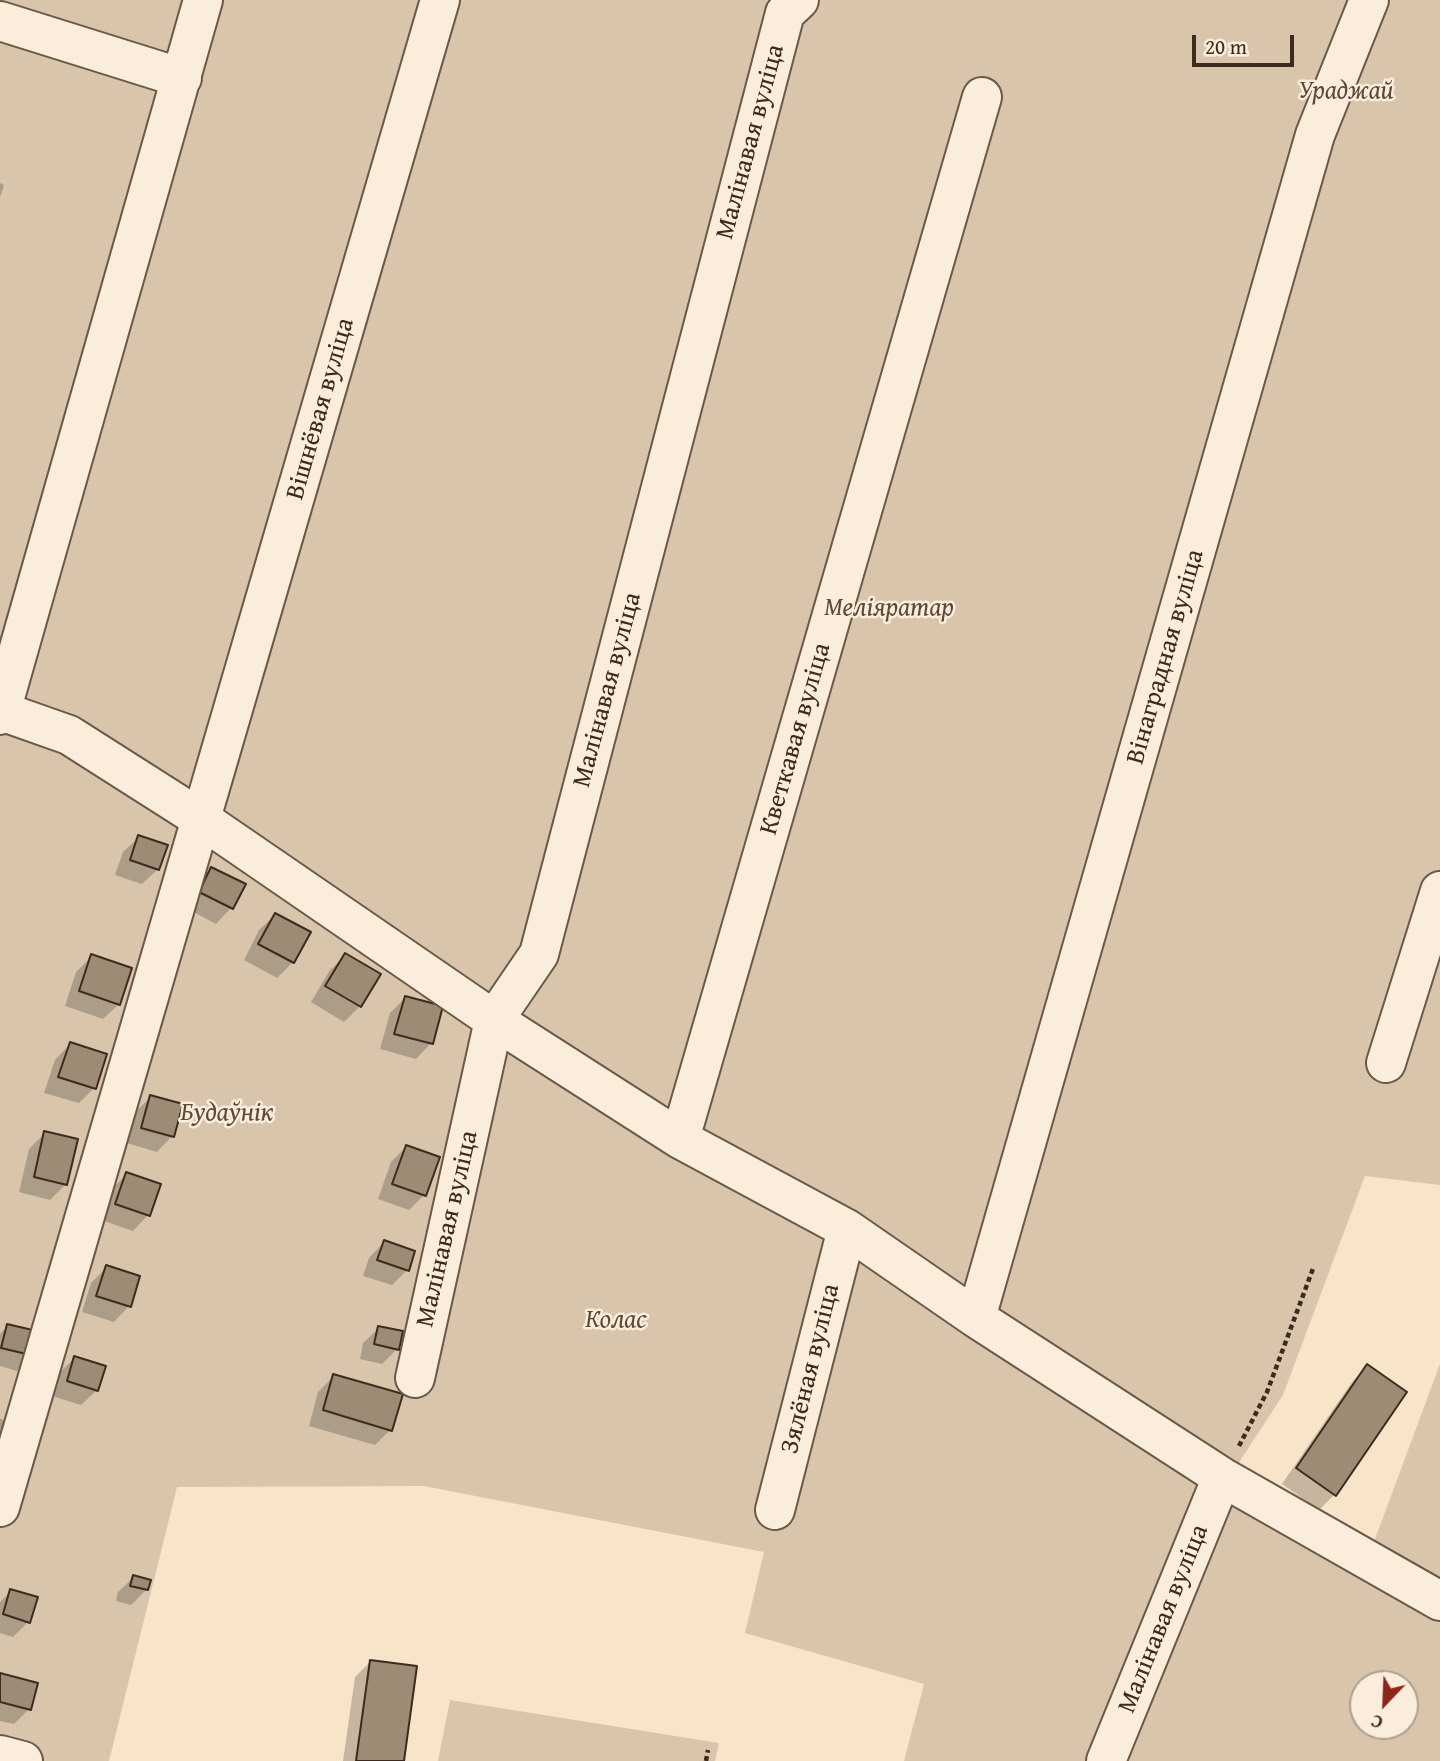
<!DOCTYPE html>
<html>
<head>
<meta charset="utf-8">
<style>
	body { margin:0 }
	#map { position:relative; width:1440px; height:1761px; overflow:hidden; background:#f8e4c8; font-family:"Gentium Book Plus",serif }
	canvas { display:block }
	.north { position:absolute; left:1349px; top:1670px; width:70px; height:70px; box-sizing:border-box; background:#faeddb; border:2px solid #ae9f8f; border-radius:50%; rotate:203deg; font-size:19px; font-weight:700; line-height:28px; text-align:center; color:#3c2b1e }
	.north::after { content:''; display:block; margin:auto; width:24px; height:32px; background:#8f2418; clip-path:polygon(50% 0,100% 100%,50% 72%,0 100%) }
	.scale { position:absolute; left:1192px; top:35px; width:102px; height:32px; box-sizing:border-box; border:4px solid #3c2b1e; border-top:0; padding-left:9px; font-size:21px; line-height:24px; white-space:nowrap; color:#3c2b1e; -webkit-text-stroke:5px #faeddb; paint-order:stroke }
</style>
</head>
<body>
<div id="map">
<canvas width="1440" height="1761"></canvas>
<div class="north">С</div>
<div class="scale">20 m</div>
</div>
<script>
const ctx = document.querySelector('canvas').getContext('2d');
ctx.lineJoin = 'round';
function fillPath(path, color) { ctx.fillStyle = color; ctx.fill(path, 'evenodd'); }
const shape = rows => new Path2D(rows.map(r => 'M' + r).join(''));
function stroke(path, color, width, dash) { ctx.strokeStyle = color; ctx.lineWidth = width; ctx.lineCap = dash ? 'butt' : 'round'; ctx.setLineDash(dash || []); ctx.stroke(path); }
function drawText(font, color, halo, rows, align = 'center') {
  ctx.font = font + ' "Gentium Book Plus",serif'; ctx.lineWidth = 5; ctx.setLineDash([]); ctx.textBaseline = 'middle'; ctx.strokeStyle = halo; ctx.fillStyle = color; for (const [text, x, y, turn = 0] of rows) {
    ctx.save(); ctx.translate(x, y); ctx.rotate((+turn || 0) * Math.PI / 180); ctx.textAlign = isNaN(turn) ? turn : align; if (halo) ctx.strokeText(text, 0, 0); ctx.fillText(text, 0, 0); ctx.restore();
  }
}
const green = shape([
	[0,0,1440,0,1440,1185,1365,1176,1283,1395,1232,1473,1368,1558,1440,1364,1440,1761,904,1761,924,1684,745,1633,764,1552,424,1486,177,1487,109,1761,0,1761],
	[1363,1684,1405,1684,1405,1726,1363,1726],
	[450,1700,719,1743,715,1761,438,1761]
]);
const shadow = shape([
	[0,183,4,185,0,197],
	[139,837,158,869,142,884,115,875,123,852],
	[212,869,231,908,216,924,184,907,196,884],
	[275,915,293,962,277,978,244,960,259,930],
	[346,955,360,1006,344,1022,311,1002,330,970],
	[92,956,119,1004,103,1019,65,1006,76,972],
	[405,998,431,1043,416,1059,380,1049,390,1013],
	[70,1044,94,1088,79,1103,44,1093,55,1060],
	[151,1097,172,1136,157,1152,127,1143,135,1112],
	[45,1133,66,1184,50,1200,19,1192,29,1149],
	[406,1147,424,1195,409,1210,378,1199,391,1162],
	[127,1174,159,1185,148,1215,133,1231,101,1220,111,1190],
	[384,1242,407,1270,392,1285,363,1276,369,1258],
	[107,1267,129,1306,114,1322,82,1312,91,1283],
	[8,1326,33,1355,17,1371,0,1366,0,1334],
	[379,1328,397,1349,382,1364,360,1359,363,1343],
	[75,1358,97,1390,81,1405,52,1396,59,1373],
	[1367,1366,1335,1494,1319,1510,1282,1484,1352,1382],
	[334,1376,390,1430,375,1445,309,1426,318,1392],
	[0,1419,11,1422,0,1458],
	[134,1577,147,1589,131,1605,116,1601,118,1592],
	[11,1591,28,1622,13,1637,0,1633,0,1602],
	[370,1662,402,1761,343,1761,355,1677],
	[0,1675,29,1709,14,1724,0,1721]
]);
const building = shape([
	[138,835,168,845,159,870,130,860,138,835],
	[211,867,246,884,233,909,199,892,211,867],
	[275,913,311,932,294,963,258,944,275,913],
	[345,953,381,974,361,1007,325,986,345,953],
	[91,954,132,968,120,1005,79,991,91,954],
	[405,996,443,1006,433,1044,394,1034,405,996],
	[70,1042,107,1054,96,1089,58,1077,70,1042],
	[150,1095,183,1104,174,1137,141,1128,150,1095],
	[44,1131,78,1139,67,1185,34,1177,44,1131],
	[406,1145,440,1157,426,1196,392,1184,406,1145],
	[126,1172,161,1184,150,1216,115,1204,126,1172],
	[384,1240,415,1251,409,1271,377,1260,384,1240],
	[106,1265,140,1276,131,1307,96,1296,106,1265],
	[7,1324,41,1332,35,1356,1,1348,7,1324],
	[378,1326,403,1331,399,1350,374,1344,378,1326],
	[74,1356,106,1366,98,1391,67,1381,74,1356],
	[1367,1364,1407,1392,1336,1496,1296,1468,1367,1364],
	[333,1374,403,1394,392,1431,323,1410,333,1374],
	[133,1575,151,1580,148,1590,130,1586,133,1575],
	[10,1589,38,1597,30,1623,3,1614,10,1589],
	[370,1660,417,1666,404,1761,356,1761,370,1660],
	[0,1673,38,1683,31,1710,0,1702,0,1673]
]);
const path = shape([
	[1239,1446,1267,1392,1314,1266],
	[706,1761,708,1750]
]);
const street = shape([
	[0,21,182,78],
	[1,711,69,735,201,819,494,1020,680,1139,847,1229,976,1318,1222,1477,1440,1601],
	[0,715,203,0],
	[1386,1063,1440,891],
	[680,1139,982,97],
	[976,1318,1315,135,1369,0],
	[415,1378,494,1020,539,954,785,13,799,0],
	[0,1507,440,0],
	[775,1510,847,1229],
	[0,1755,23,1761],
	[1106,1761,1222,1477]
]);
const parkNames = [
	["Ураджай",1346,91],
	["Меліяратар",889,608],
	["Будаўнік",227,1113],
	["Колас",616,1320]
];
const streetNames = [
	["Малінавая вуліца",751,142,-75],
	["Вішнёвая вуліца",321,409,-74],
	["Вінаградная вуліца",1166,657,-74],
	["Малінавая вуліца",608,690,-75],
	["Кветкавая вуліца",796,739,-74],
	["Малінавая вуліца",448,1229,-77],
	["Зялёная вуліца",811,1369,-76],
	["Малінавая вуліца",1164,1619,-68]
];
fillPath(green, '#d8c5ab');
fillPath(shadow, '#0003');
fillPath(building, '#9e8b76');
stroke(building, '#3c2b1e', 2);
stroke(street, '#6b5948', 42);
stroke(path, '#3c2b1e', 4.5, [5, 3.5]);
stroke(street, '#faeddb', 38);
drawText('italic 26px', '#5b4a3a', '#faeddb', parkNames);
drawText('26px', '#3c2b1e', '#faeddb', streetNames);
</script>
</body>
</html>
